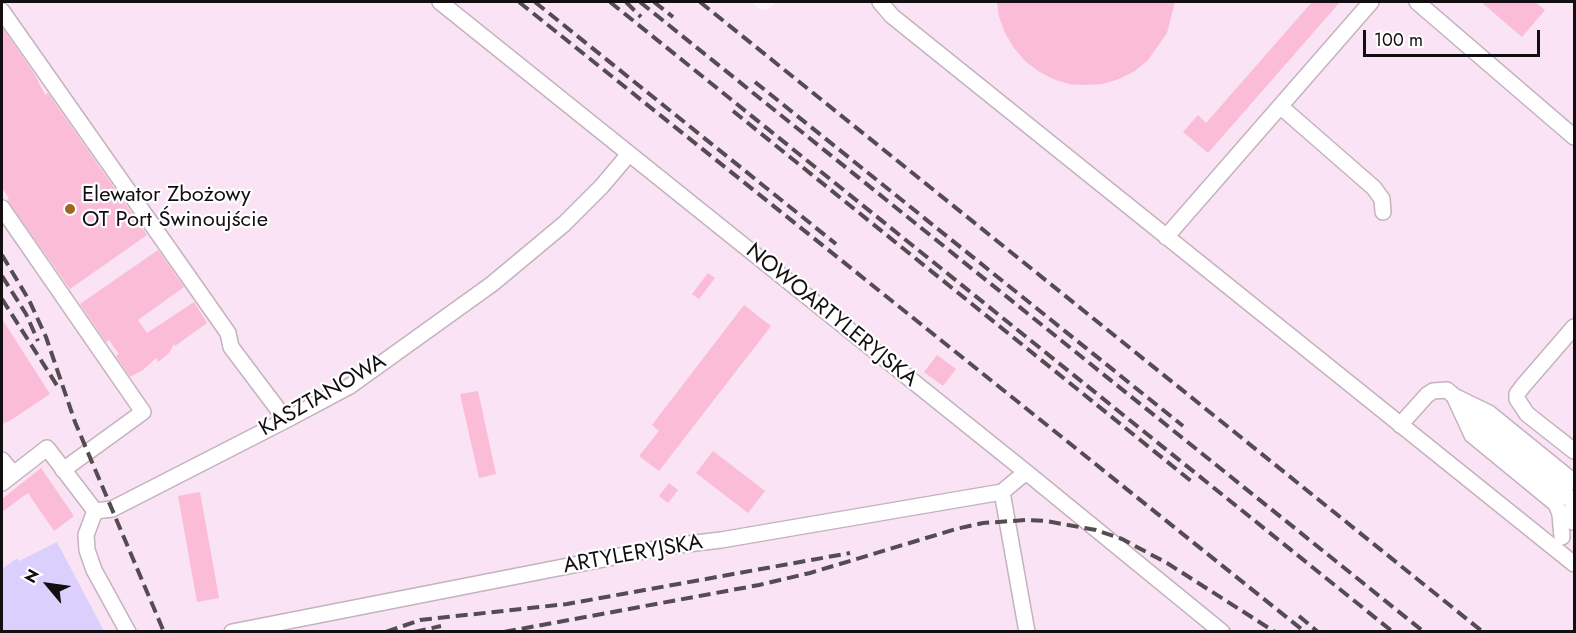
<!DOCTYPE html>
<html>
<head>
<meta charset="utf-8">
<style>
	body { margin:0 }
	#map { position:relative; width:1576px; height:633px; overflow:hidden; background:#fdf0fa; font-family:Jost,sans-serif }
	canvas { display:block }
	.frame { position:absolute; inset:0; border:3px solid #130e12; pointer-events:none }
	.north { position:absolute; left:18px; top:555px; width:60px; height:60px; -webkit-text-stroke:4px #fff; paint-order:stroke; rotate:299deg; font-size:16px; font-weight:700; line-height:24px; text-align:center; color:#130e12 }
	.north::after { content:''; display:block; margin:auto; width:21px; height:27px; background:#130e12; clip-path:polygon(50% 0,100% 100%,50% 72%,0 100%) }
	.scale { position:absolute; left:1363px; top:30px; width:177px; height:27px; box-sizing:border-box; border:3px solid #130e12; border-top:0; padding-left:8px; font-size:18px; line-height:21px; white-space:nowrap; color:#130e12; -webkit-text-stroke:4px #fff; paint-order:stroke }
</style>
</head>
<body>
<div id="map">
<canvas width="1576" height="633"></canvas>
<div class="frame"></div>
<div class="north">N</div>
<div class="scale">100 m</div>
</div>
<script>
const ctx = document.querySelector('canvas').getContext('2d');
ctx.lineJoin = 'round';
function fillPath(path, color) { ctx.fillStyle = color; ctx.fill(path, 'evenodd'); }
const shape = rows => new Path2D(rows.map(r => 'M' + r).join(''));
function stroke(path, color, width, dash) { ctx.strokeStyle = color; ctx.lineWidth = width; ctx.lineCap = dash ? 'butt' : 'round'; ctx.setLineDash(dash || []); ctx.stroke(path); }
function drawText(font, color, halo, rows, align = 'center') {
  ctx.font = font + ' Jost,sans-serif'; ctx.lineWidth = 4.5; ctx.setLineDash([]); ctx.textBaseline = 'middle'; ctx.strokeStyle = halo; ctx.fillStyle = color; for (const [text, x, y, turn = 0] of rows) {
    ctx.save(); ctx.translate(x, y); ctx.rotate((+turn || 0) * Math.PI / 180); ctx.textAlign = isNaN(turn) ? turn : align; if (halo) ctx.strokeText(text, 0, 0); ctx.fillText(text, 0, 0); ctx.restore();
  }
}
const built = shape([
	[2,2,751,2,761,9,767,10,777,2,1574,2,1574,631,104,632,57,542,19,561,17,558,2,569]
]);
const water = shape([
	[57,542,104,631,2,631,2,569,17,558,19,561]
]);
const building = shape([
	[997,2,1175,2,1167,33,1148,60,1135,71,1119,79,1103,84,1086,85,1069,84,1053,79,1038,71,1025,61,1014,48,1005,33,999,17],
	[1312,2,1340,2,1208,153,1183,132,1198,115,1206,123],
	[1481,2,1535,2,1545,10,1522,37],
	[2,27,35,75,45,95,48,93,147,235,70,289,7,200,9,198,2,188],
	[158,250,184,287,138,320,147,333,194,302,207,323,175,346,174,344,169,353,158,362,156,358,143,370,130,377,116,356,119,354,109,340,106,342,80,304],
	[708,273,715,278,699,299,692,294],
	[744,305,771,326,659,471,639,456,659,431,652,425],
	[2,319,50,394,11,420,2,424],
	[937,355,956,369,943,386,924,372],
	[478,391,496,474,479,478,460,394],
	[713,451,765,491,748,513,696,473],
	[41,468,74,516,54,531,28,493,2,512,2,499],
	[669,483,678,490,668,503,659,496],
	[200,492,219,598,197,602,178,496]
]);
const minor = shape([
	[440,2,1026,472,1222,632],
	[880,2,892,16,1574,564],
	[1417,2,1574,137],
	[2,11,228,333,231,347,286,420],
	[1280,106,1374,188,1382,199,1383,212],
	[2,208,143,412,63,470],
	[1166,237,1371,2],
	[1574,327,1523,386,1517,394,1517,399,1527,414,1574,451],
	[1454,396,1472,435,1556,504,1560,514,1562,537],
	[1464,408,1479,423,1566,494,1573,503,1573,522],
	[1400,425,1427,395,1433,391,1447,390,1454,396,1489,413,1574,482],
	[2,460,13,473],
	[2,483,47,448,95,511,112,509,286,420,350,386,492,284,564,224,602,186,629,154],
	[1002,492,1027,632],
	[95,511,86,535,87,550,94,570,128,632],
	[232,632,670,546,721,540,1002,492,1026,472]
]);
const rail = shape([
	[519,2,1305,632],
	[535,2,836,244],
	[610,2,1393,632],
	[626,2,641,17],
	[640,2,1424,632],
	[654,2,673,17],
	[700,2,1483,632],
	[755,82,1183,426],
	[733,111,1191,481],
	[2,255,29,300,46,337,75,422,164,632],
	[2,276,26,314,38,341],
	[2,299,58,387],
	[1299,616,1318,632],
	[386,632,420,620,567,604,850,553],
	[414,632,441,626],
	[504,632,759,585,810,573,956,529,983,523,1026,520,1046,521,1096,530,1122,539,1167,563,1275,632]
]);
const markers = [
	[70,209,6,"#9f6524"]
];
const poiNames = [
	["Elewator Zbożowy",82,196],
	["OT Port Świnoujście",82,221]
];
const streetNames = [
	["NOWOARTYLERYJSKA",831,316,39],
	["KASZTANOWA",323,396,-30],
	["ARTYLERYJSKA",633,555,-10]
];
fillPath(built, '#fae3f5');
fillPath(water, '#dbd0fd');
fillPath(building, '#fabcd6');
stroke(minor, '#c3b3bf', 18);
stroke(minor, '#fff', 15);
stroke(rail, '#534c52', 4, [12, 6]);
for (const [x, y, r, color] of markers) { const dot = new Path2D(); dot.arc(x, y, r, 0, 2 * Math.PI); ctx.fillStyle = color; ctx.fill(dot); stroke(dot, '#fff', 2); }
drawText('22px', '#130e12', '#fff', poiNames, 'left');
drawText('22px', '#130e12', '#fff', streetNames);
</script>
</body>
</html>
